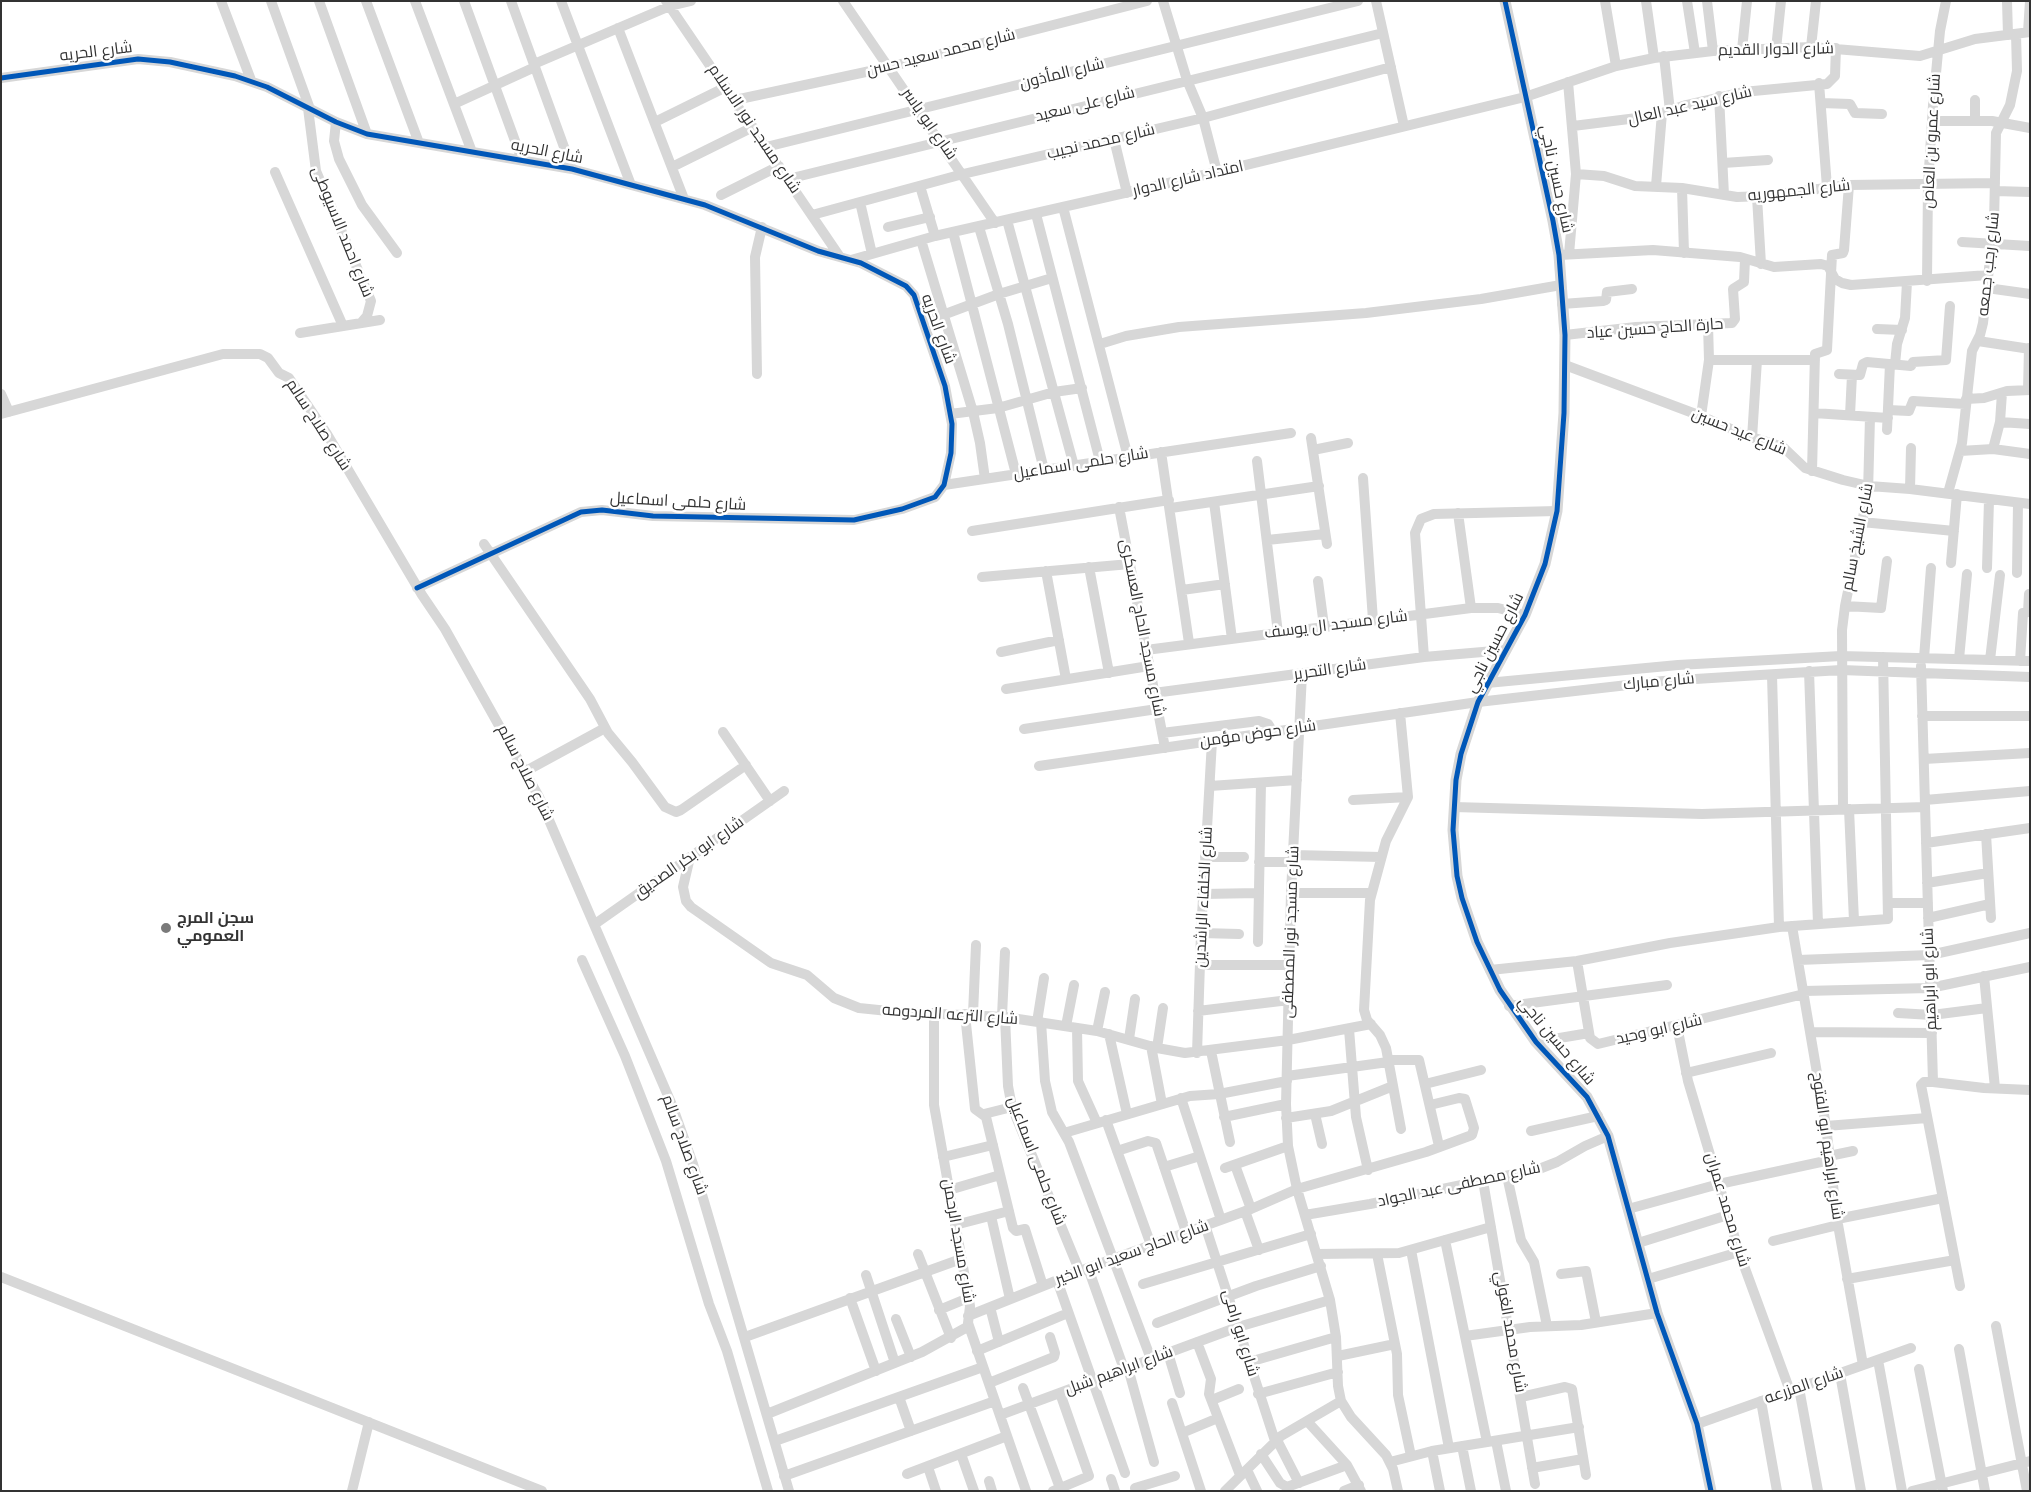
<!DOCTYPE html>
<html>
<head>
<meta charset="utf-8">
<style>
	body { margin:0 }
	#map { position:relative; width:2031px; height:1492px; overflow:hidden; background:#fff; font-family:"Space Grotesk",sans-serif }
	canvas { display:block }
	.frame { position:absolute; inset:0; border:2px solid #333; pointer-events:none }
</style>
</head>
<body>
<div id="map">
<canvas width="2031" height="1492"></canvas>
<div class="frame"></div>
</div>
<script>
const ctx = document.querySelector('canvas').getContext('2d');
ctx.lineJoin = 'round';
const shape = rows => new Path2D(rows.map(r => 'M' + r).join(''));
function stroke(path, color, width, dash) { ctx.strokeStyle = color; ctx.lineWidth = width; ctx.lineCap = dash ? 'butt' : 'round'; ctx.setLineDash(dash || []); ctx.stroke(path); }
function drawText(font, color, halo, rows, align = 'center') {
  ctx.font = font + ' "Space Grotesk",Cairo,sans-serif'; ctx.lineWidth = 5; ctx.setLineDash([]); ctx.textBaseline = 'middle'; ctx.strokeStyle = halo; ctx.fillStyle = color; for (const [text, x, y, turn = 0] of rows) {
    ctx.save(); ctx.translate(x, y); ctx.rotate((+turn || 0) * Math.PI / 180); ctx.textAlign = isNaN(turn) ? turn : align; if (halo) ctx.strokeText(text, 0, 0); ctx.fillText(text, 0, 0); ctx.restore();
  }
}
const minor = shape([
	[221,1,251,80],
	[271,1,310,109],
	[319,1,367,134],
	[366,1,419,143],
	[415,1,472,152],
	[464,1,522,160],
	[511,1,572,169],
	[561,1,631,185],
	[666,1,840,257],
	[843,1,995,223],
	[1163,1,1187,80,1203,118,1217,172],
	[1376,1,1404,126],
	[1605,1,1616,66],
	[1646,1,1654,58],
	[1687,1,1695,53],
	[1707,1,1713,51],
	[2007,1,2008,35],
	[618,28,684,199],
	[2028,32,2030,1],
	[1811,47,1816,1],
	[1776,49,1781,1],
	[1742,50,1747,1],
	[1664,56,1670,111],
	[534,64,670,6,691,1],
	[1,78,138,59,170,62,235,76,267,87,336,122,367,134,572,169,705,205,818,251,861,263,906,286,914,295,945,386,952,424,951,453,944,485,935,497,902,509,854,520,653,516,602,510,581,512,417,588],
	[1568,82,1576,174,1569,254],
	[1819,83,1827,187],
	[1719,96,1724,195],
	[735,100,889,67,1147,1],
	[1975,100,1975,120],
	[1821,103,1850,104,1855,113,1882,114],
	[454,104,535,67],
	[308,108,316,171,371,301,367,316,361,323],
	[1932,121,1992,121,2030,128],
	[336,122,334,141,339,159,362,205,397,253],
	[655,122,726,87],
	[1573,126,1653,116,1686,105,1743,92,1827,84,1835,76,1836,48],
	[1114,139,1127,193],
	[766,147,1358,1],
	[1723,163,1768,160],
	[672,167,753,127],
	[275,172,343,326],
	[1576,174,1604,176,1635,186,1682,188,1737,197,1764,196,1849,185,1995,183],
	[788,179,1383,33],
	[920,186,935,236],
	[1656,186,1662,113],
	[1682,188,1684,253],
	[1995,191,2030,192],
	[721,195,779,166],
	[1757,197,1761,264],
	[860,202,872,254],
	[1063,207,1128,457],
	[1036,214,1100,461],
	[812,215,963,174,1203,118,1391,67],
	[1007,220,1074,466],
	[888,227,930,217],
	[979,227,1008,324,1044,470],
	[953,232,1016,474],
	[921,240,973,412,980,443,985,479],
	[1962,242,2030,246],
	[1559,255,1653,250,1740,257,1774,267,1821,264,1828,266,1835,279,1842,283,1851,285,1988,275],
	[851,260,935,236,1217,172,1525,97,1616,66,1654,58,1713,51,1811,47,1920,56,1975,39,2030,32],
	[1927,281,1928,185,1933,105,1940,31,1946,1],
	[1987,288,2030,294],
	[1562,304,1603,301,1606,300,1607,292,1632,289],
	[924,322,999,294,1052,278],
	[1877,329,1902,330],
	[300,333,380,320],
	[1565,335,1636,327,1732,323,1735,319,1733,289,1744,282,1745,259],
	[1978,341,2030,349],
	[1100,344,1126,336,1179,327,1366,313,1481,299,1561,285],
	[1709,360,1815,360],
	[1895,364,1897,344,1905,318,1907,282],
	[1565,365,1701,416,1745,435,1783,447,1805,468,1843,480,1869,486,1910,489,2030,504],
	[757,374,755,257,762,227],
	[1839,374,1860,375,1863,364,1867,362,1911,366,1913,362,1946,360,1950,306],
	[2028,390,2029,348],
	[1,394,9,412],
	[1966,399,1984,398,2007,391,2030,390],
	[1888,410,1909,411,1913,401,1965,404],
	[1814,413,1888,418],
	[1,414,223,354,260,354,268,358,279,373,289,378,327,434,422,595,445,629,539,797,672,1105,693,1164,789,1491],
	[950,414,998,408,1054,392,1082,388],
	[1850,415,1852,375],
	[1701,416,1709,360,1708,324],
	[2000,422,2030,424],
	[1887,430,1890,364],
	[1311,438,1327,544],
	[1752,438,1757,360],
	[1993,449,2000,422,2002,393],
	[1313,450,1348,443],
	[1960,451,1993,449,2030,454],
	[1161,452,1189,643],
	[1257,461,1278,633],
	[1812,471,1815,354,1827,350,1832,255,1843,253,1844,250,1849,185],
	[1363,478,1373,620],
	[944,485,1291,433],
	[1910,489,1911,448],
	[1948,493,1962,443,1972,351,1980,335,1983,323,1994,223,1996,133,2010,105,2017,71,2016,34],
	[1214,502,1232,639],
	[1119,507,1165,748],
	[1171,508,1319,486],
	[1458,513,1471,608],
	[1862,522,1954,531],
	[972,531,1169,500],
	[1267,540,1325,534],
	[484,544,590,699,608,733,632,762,665,807,676,812,681,810,746,765],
	[1951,563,1957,494],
	[1089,567,1109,673],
	[1987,568,1989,500],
	[1046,571,1066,679],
	[2017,573,2018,503],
	[982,577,1130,564],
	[1318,581,1324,626],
	[1182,590,1225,584],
	[1845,606,1881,608,1887,561],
	[1146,650,1471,608,1498,608,1525,615],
	[1001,652,1059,640],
	[1424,657,1415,533,1421,519,1434,514,1557,511],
	[1924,658,1931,568],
	[1959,659,1967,574],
	[1990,660,2000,575],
	[2020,661,2023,613,2028,612,2029,594],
	[1921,666,1933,1082],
	[1809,671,1818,924],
	[1302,674,1291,893,1286,1104,1288,1146,1297,1189,1330,1300,1336,1337,1338,1386,1341,1401,1351,1417,1386,1455,1393,1469,1398,1491],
	[1772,675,1779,927],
	[1487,683,1678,665,1841,656,2030,661],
	[1006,689,1149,666],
	[1154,693,1424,657,1506,650],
	[1400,713,1408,797,1386,841,1370,900,1364,1010,1367,1020,1380,1035,1386,1048,1401,1129],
	[1922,716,2030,716],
	[1024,729,1157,709],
	[723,732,770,801],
	[1162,733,1259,721,1268,724,1273,732],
	[1924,759,2030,753],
	[1039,766,1478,702,1663,681,1841,670,2030,677],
	[526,771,605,728],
	[1210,786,1297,780],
	[1353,800,1408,797],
	[1925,800,2030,791],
	[1454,807,1702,814,1925,807],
	[1843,809,1842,630,1845,606,1868,493,1870,417],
	[1849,809,1854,921],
	[1986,834,1991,918],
	[1926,843,2030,828],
	[1293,855,1381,857],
	[690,857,683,887,686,901,691,907,771,963,807,975,834,998,859,1008,898,1012,1005,1017,1097,1031,1157,1048,1185,1053,1288,1040,1371,1024],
	[1205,857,1244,857],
	[1259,862,1292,862],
	[1927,883,1988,873],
	[1291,893,1371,893],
	[1203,894,1259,893],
	[1889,903,1928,903],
	[1928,918,1990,904],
	[595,924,784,791],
	[1792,926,1826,1126,1837,1219,1863,1365],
	[1201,933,1239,934],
	[1258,942,1261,783],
	[582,960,625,1056,666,1161,709,1304,727,1351,768,1491],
	[1798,960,1930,955,2030,933],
	[1577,961,1590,1038,1598,1044,1804,994],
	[1200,965,1289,965],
	[1490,970,1577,961,1670,943,1779,927,1888,919,1883,657],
	[1984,976,1995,1088],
	[1804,991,1930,988,2030,967],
	[1509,1006,1667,985],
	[1198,1011,1289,1000],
	[934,1013,934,1105,970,1306,968,1323,1026,1491],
	[1898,1013,1932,1015,1987,1008],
	[965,1014,975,1109,986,1117,1013,1228,1016,1231,1025,1229,1043,1286],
	[973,1014,976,945],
	[1002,1016,1005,952],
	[1005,1017,1008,1086,1012,1107,1080,1272],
	[1037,1022,1044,978],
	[1041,1022,1045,1081,1052,1112,1069,1142,1151,1359],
	[1066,1026,1074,985],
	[1677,1026,1688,1081,1739,1252,1790,1391],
	[1077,1028,1078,1081,1097,1123],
	[1349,1029,1356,1117,1368,1170],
	[1097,1031,1105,992],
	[1811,1032,1932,1033],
	[1109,1034,1127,1114],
	[1129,1039,1135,999],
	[1536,1042,1589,1033],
	[1151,1046,1162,1104],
	[1157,1048,1163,1008],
	[1211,1051,1230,1142],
	[1197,1053,1201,933,1212,741],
	[1388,1060,1419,1060,1439,1146],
	[1686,1073,1771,1053],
	[1287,1076,1388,1062],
	[1425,1084,1481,1070],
	[1181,1098,1221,1220],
	[984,1114,1012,1107],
	[1315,1114,1322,1144],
	[1224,1117,1286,1104],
	[1286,1118,1331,1111,1393,1086],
	[1106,1120,1151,1245],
	[1826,1126,1927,1118],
	[1531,1131,1598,1116],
	[1064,1133,1190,1096,1219,1094,1287,1081],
	[1117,1151,1148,1141,1156,1143,1186,1232],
	[1829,1156,1853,1151],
	[943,1157,993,1145],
	[1235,1165,1251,1209],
	[1164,1167,1200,1156],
	[1225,1168,1288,1146],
	[1507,1176,1521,1240,1534,1262,1547,1326],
	[1483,1181,1535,1484],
	[949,1190,1000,1175],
	[1628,1209,1719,1184,1830,1160],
	[1245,1211,1259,1250],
	[1305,1215,1370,1204,1539,1169,1557,1162,1585,1146,1608,1136],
	[991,1216,1010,1299],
	[1837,1219,1943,1198],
	[955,1225,1009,1211],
	[1205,1225,1275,1441],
	[1445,1240,1487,1442],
	[1773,1241,1838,1225],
	[1638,1243,1728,1215],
	[1411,1250,1449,1448],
	[918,1254,951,1338],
	[1317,1254,1399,1253,1491,1227],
	[1377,1254,1397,1354,1398,1395,1411,1456],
	[1088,1268,1124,1369],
	[1561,1274,1586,1271,1596,1322],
	[866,1275,895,1363],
	[1,1277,542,1491],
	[1648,1279,1739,1252],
	[1847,1279,1955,1260],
	[1057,1280,1125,1473],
	[1143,1284,1311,1234],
	[1960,1286,1921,1085,1924,1082,1933,1082,1984,1088,2030,1090],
	[850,1298,876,1371],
	[990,1307,999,1342],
	[939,1310,968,1298],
	[968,1316,1088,1268,1251,1209,1297,1189,1426,1152,1472,1135,1474,1128,1465,1099,1459,1098,1430,1105],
	[896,1319,911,1357],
	[1157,1323,1256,1286,1321,1266],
	[1996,1326,2027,1491],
	[1465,1336,1530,1327,1581,1325,1657,1313],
	[745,1337,961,1259],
	[1197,1342,1211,1379,1209,1394,1240,1475],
	[1959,1349,1985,1491],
	[977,1351,1068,1313],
	[1168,1353,1180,1393],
	[1338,1356,1395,1344],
	[1878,1360,1902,1491],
	[1249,1362,1336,1337],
	[1128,1368,1154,1462],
	[1919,1369,1943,1491],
	[1840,1374,1861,1491],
	[989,1383,1054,1357,1055,1353,1050,1337],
	[1023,1388,1060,1488],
	[1799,1388,1818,1491],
	[1258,1394,1338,1372],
	[899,1397,911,1431],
	[1521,1397,1565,1387,1572,1389,1586,1475],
	[1212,1400,1239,1389],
	[1761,1401,1777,1491],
	[1172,1403,1201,1491],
	[767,1414,922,1352,969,1326],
	[1000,1415,1238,1327,1330,1300],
	[1307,1421,1347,1465,1361,1491],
	[1697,1424,1911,1348],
	[1182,1433,1218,1418],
	[1277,1440,1299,1483],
	[775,1441,983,1367],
	[1496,1441,1506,1491],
	[1462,1446,1471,1491],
	[1432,1451,1440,1491],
	[961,1454,974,1491],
	[1261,1454,1280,1483,1287,1487,1347,1465],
	[1390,1462,1432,1451,1579,1427],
	[928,1467,936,1491],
	[1532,1468,1583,1459],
	[1247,1470,1257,1491],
	[907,1474,1007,1436],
	[784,1476,995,1401],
	[1111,1479,1115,1491],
	[989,1481,992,1491],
	[1135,1488,1175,1476],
	[352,1491,369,1422],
	[1053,1491,1089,1476,1060,1393],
	[1225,1491,1281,1436,1341,1401],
	[1344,1491,1359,1485],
	[1912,1491,2030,1461]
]);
const tertiary = shape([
	[1505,1,1553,221,1559,255,1565,335,1564,413,1557,511,1545,564,1525,615,1478,702,1461,754,1456,780,1453,830,1457,876,1462,898,1477,942,1500,990,1536,1042,1587,1097,1608,1136,1657,1313,1697,1424,1711,1491]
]);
const cycleway = shape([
	[1505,1,1553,221,1559,255,1565,335,1564,413,1557,511,1545,564,1525,615,1478,702,1461,754,1456,780,1453,830,1457,876,1462,898,1477,942,1500,990,1536,1042,1587,1097,1608,1136,1657,1313,1697,1424,1711,1491],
	[1,78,138,59,170,62,235,76,267,87,336,122,367,134,572,169,705,205,818,251,861,263,906,286,914,295,945,386,952,424,951,453,944,485,935,497,902,509,854,520,653,516,602,510,581,512,417,588]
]);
const markers = [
	[166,928,6,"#7a7a7a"]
];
const streetNames = [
	["شارع الدوار القديم",1776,50,-1],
	["شارع الحريه",96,52,-7],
	["شارع محمد سعيد حسن",941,53,-14],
	["شارع المأذون",1062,74,-14],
	["شارع على سعيد",1085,105,-14],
	["شارع سيد عبد العال",1690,106,-13],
	["شارع ابو ياسر",929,124,55],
	["شارع مسجد نور الاسلام",754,129,56],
	["شارع عمرو بن العاص",1932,141,-87],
	["شارع محمد نجيب",1101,142,-13],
	["شارع الحريه",547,152,11],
	["امتداد شارع الدوار",1188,179,-13],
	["شارع حسين ناجي",1556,179,78],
	["شارع الجمهوريه",1799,191,-6],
	["شارع احمد الاسيوطى",342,232,68],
	["شارع رجب جمعه",1989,264,-84],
	["شارع الحريه",938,329,70],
	["حارة الحاج حسين عياد",1655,329,-4],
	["شارع صلاح سالم",318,425,57],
	["شارع عيد حسين",1739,432,22],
	["شارع حلمى اسماعيل",1081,464,-9],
	["شارع حلمى اسماعيل",678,502,3],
	["شارع الشيخ سالم",1858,537,-79],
	["شارع مسجد ال يوسف",1336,625,-7],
	["شارع مسجد الحاج العسكرى",1142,628,79],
	["شارع حسين ناجي",1495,643,-63],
	["شارع التحرير",1330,670,-8],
	["شارع مبارك",1659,682,-5],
	["شارع حوض مؤمن",1258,734,-8],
	["شارع صلاح سالم",525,773,63],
	["شارع ابو بكر الصديق",689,858,-35],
	["شارع الخلفاء الراشدين",1204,897,-87],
	["شارع مسجد نور المصطفى",1291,932,-88],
	["شارع ابو ابراهيم",1930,979,-92],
	["شارع الترعه المردومه",950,1015,4],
	["شارع ابو وحيد",1659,1030,-13],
	["شارع حسين ناجي",1556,1041,50],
	["شارع صلاح سالم",684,1145,70],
	["شارع ابراهيم ابو الفتوح",1827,1146,82],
	["شارع حلمى اسماعيل",1036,1161,69],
	["شارع مصطفى عبد الجواد",1459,1185,-12],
	["شارع محمد عمران",1727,1210,73],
	["شارع مسجد الرحمن",958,1241,80],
	["شارع الحاج سعيد ابو الخير",1132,1253,-20],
	["شارع محمد الغولي",1510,1332,80],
	["شارع ابو رامى",1240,1333,73],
	["شارع ابراهيم شبل",1119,1371,-20],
	["شارع المزرعه",1804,1386,-19]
];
const poiNames = [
	["سجن المرج",177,919],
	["العمومي",177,937]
];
stroke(minor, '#d7d7d7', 10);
stroke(tertiary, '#d7d7d7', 11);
stroke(cycleway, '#0057b8', 5);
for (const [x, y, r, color] of markers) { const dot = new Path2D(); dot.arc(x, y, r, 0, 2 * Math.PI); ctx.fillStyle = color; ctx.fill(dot); stroke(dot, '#fff', 2); }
drawText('16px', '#333', '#fff', streetNames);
drawText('bold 16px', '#333', '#fff', poiNames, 'left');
</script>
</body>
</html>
